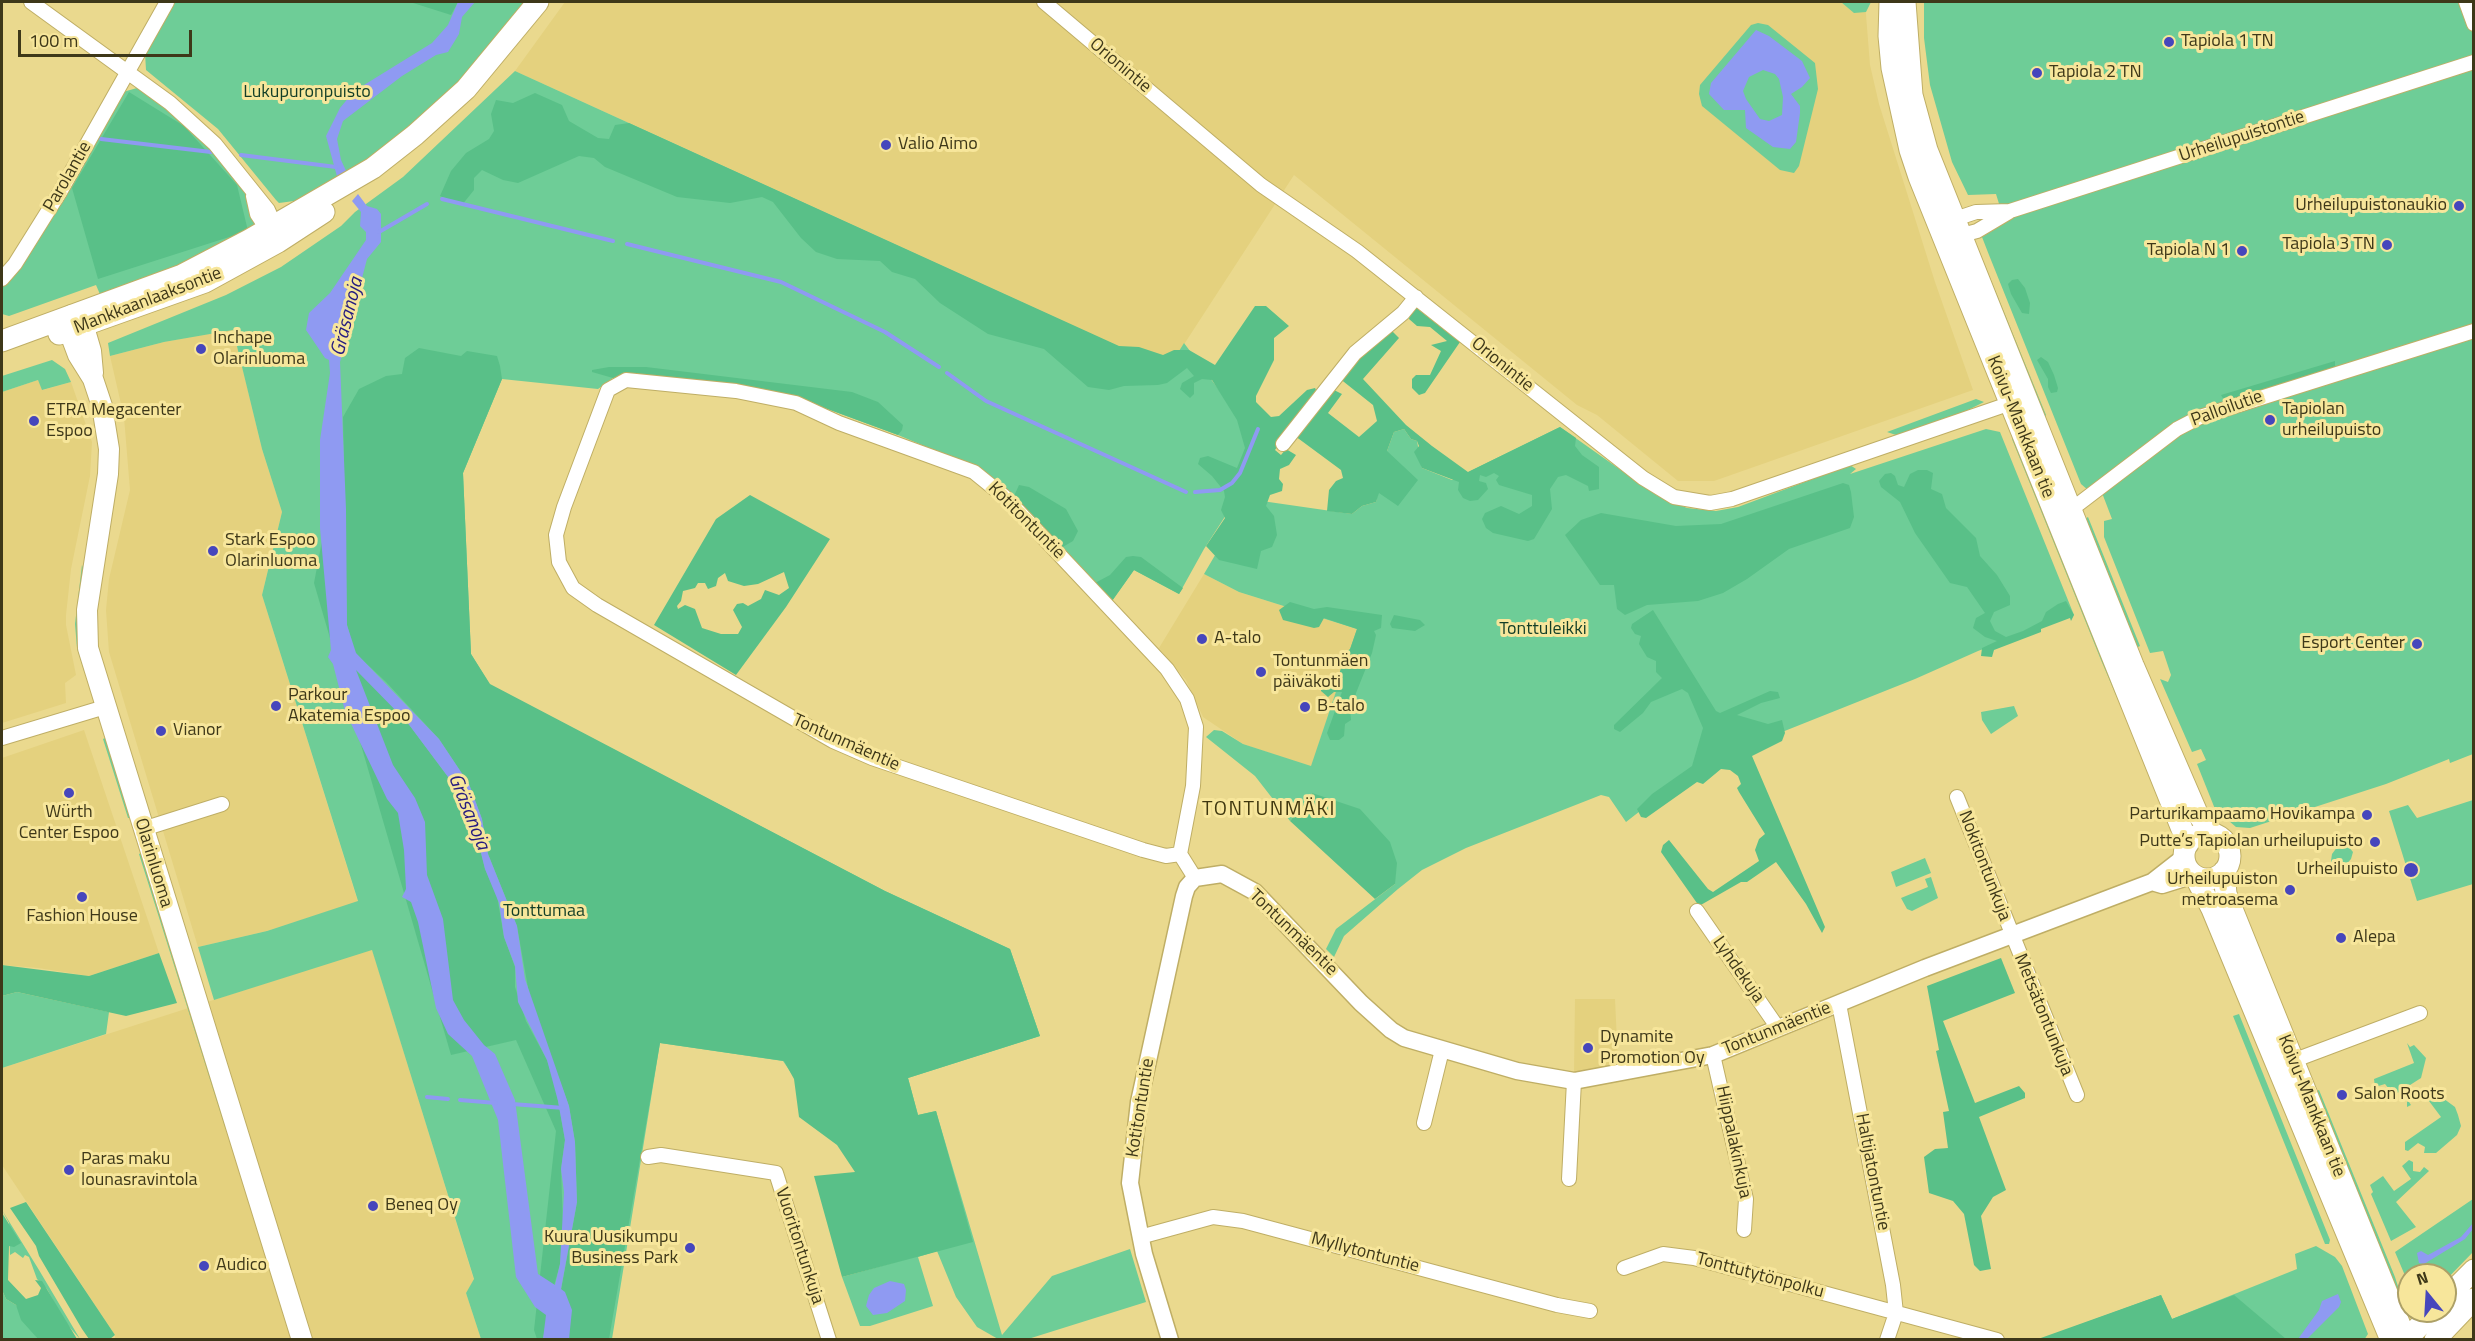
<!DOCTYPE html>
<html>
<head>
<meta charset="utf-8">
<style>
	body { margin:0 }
	#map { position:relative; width:2475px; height:1341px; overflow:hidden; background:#ead98e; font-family:"Titillium Web",sans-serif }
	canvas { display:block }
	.frame { position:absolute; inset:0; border:3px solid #3e3819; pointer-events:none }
	.north { position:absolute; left:2397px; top:1263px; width:60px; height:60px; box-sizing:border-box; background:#f7e69b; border:2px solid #ada067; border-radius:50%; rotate:342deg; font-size:16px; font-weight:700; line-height:24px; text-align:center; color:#3e3819 }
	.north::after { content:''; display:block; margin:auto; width:21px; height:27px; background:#4646bc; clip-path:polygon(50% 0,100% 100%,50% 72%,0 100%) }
	.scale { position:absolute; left:18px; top:30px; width:174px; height:27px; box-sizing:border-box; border:3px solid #3e3819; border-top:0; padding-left:8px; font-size:18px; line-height:21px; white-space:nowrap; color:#3e3819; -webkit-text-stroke:4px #f7e69b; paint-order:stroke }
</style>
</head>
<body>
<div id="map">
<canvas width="2475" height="1341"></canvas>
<div class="frame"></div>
<div class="north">N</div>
<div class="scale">100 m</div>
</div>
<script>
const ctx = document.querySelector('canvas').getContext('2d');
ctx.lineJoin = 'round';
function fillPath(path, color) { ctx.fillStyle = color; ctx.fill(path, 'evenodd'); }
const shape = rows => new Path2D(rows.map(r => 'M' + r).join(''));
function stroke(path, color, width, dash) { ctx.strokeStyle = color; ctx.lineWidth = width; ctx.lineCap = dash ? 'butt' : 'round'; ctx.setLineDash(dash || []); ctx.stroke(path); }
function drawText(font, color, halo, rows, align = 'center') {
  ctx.font = font + ' "Titillium Web",sans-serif'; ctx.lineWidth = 6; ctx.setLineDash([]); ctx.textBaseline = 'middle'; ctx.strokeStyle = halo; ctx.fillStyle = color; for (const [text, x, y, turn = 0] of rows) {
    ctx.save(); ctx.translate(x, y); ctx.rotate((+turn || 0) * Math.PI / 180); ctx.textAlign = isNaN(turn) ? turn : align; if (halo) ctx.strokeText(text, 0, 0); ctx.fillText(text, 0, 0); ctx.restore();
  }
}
const built = shape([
	[565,2,1865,2,1870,65,1879,104,1935,282,1973,390,1714,481,1678,481,1597,415,1577,405,1294,175,1168,369,515,71],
	[233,329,262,449,282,512,262,595,358,902,267,931,198,947,109,652,106,610,109,579,130,490,124,417,110,356,164,342],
	[38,380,43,390,71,382,92,442,90,476,71,569,66,615,66,625,76,675,65,683,66,703,2,723,2,392],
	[1204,574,1239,592,1357,629,1311,767,1243,744,1203,717,1186,680,1159,648],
	[84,730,159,953,89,976,38,968,2,965,2,758],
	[372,949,474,1280,466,1293,481,1339,115,1339,115,1335,2,1165,2,1068],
	[1575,999,1615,999,1618,1064,1574,1074]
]);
const green = shape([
	[174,2,526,2,484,57,407,133,302,206,294,201,279,203,276,200,218,129,146,70,145,53],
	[1841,2,1871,2,1866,12,1854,13],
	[1924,2,2473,2,2473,754,2450,763,2449,759,2386,784,2250,828,2236,827,2215,809,2197,764,2206,760,2201,749,2192,752,2160,679,2168,682,2171,675,2163,651,2150,653,2104,537,2104,521,2112,519,2099,485,2088,490,2081,484,1989,255,1982,237,2005,223,1996,194,1968,195,1952,162,1930,85,1924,38],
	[1758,23,1768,25,1815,63,1818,89,1799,166,1794,173,1780,170,1702,106,1699,94,1700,85,1751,25],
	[515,71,1168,369,1184,343,1266,453,1204,549,1179,594,1134,570,1112,601,1010,492,979,469,898,435,795,397,765,389,632,373,613,378,598,389,502,379,463,473,471,654,490,685,885,891,1010,949,1040,1036,908,1078,918,1115,936,1111,1002,1335,1052,1276,1130,1249,1146,1302,1028,1339,998,1339,977,1327,956,1297,937,1251,918,1257,933,1306,870,1326,860,1326,842,1277,917,1256,783,1061,660,1043,612,1339,481,1339,466,1293,474,1279,372,950,214,1000,198,947,267,931,358,901,262,595,282,512,262,449,233,330,164,342,110,356,108,343,226,295,281,267,341,226,355,212,403,177],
	[137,88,187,123,210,147,246,193,255,226,250,234,102,299,96,285,9,316,2,314,2,284,123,92],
	[1977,246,2046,415,2045,417,2037,419,1977,254],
	[52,360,65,369,71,382,42,390,38,380,2,392,2,376],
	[1976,399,1984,402,1962,413,1896,435,1887,432],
	[1560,427,1656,495,1687,508,1716,511,1738,507,1850,465,1856,469,1850,474,1986,429,2000,432,2074,615,1978,651,1915,679,1747,746,1721,748,1626,822,1609,797,1601,795,1466,848,1422,870,1398,889,1344,936,1334,957,1326,949,1336,929,1395,884,1312,793,1290,821,1255,776,1206,737,1214,730,1222,731,1243,744,1311,766,1357,629,1239,592,1204,574,1248,499,1352,514,1362,506,1376,502,1387,451,1394,432,1404,429,1411,439,1417,441,1422,468,1452,480],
	[2015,435,2124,697,2118,700,2101,660,2012,439],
	[2088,517,2140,646,2136,648,2085,519],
	[82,565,85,573,86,671,84,671,77,648,75,624],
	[2014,706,2018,716,1991,734,1982,720,1981,712],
	[105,738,107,741,131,818,128,818,103,739],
	[2473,800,2473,884,2417,901,2389,811,2408,805,2417,818],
	[2347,845,2353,852,2351,859,2343,868,2336,869,2331,861,2332,854,2338,846],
	[143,852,228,1126,225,1127,139,854],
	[1925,858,1931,873,1896,887,1891,872],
	[1931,877,1938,898,1912,911,1907,909,1901,898,1928,887,1925,879],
	[17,992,109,1012,106,1034,2,1068,2,996],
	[2239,1014,2330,1240,2329,1244,2325,1244,2233,1016],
	[2407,1043,2410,1047,2414,1045,2426,1058,2421,1078,2396,1094,2389,1093,2387,1091,2389,1089,2385,1084,2375,1087,2374,1079,2414,1063],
	[2319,1090,2395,1277,2401,1296,2396,1300,2310,1093],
	[2420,1090,2427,1093,2436,1102,2436,1093,2455,1107,2458,1115,2461,1126,2457,1135,2436,1153,2424,1153,2425,1147,2418,1143,2408,1151,2405,1150,2405,1142,2441,1117,2423,1093,2409,1102,2411,1105,2407,1107,2407,1101],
	[2409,1160,2413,1162,2413,1171,2420,1172,2424,1167,2429,1171,2396,1202,2416,1227,2391,1241,2371,1194,2373,1192,2370,1185,2383,1176,2394,1191,2411,1179,2402,1166],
	[2473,1199,2473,1252,2445,1281,2445,1275,2409,1275,2409,1285,2395,1252],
	[2,1210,39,1270,80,1339,65,1322,47,1289,37,1279,29,1257,25,1255,23,1258,15,1252,10,1255,9,1223],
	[2316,1246,2335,1257,2342,1266,2368,1334,2364,1340,2038,1340,2161,1295,2172,1319,2297,1269,2295,1254],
	[2,1290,6,1299,16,1305,38,1339,2,1340]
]);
const forest = shape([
	[410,2,458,2,451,15],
	[129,92,184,126,237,185,248,231,98,279,72,188],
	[535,93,562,105,569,121,598,138,609,139,615,125,629,123,1119,346,1139,347,1163,355,1174,350,1189,350,1215,365,1255,306,1266,306,1289,326,1274,338,1274,360,1256,396,1256,402,1271,417,1279,416,1307,390,1315,388,1316,390,1275,450,1281,455,1286,449,1296,455,1289,465,1280,469,1279,479,1283,484,1282,491,1270,495,1266,506,1274,516,1277,535,1272,547,1261,551,1257,569,1219,560,1206,546,1225,518,1221,510,1225,497,1224,491,1212,476,1198,464,1200,458,1208,456,1237,468,1245,448,1237,420,1212,380,1202,379,1194,383,1194,394,1190,398,1180,389,1182,383,1194,376,1187,368,1167,383,1158,385,1124,386,1109,390,1088,387,1044,349,988,334,940,303,915,279,892,272,880,261,837,259,816,252,801,238,773,202,762,197,730,203,677,197,605,167,594,158,579,156,518,183,503,180,482,170,474,178,474,190,462,205,440,196,451,171,466,153,489,139,494,131,491,114,496,100,513,103],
	[2018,279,2025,288,2030,303,2029,314,2022,313,2011,294,2008,284,2012,280],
	[1415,307,1460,342,1425,393,1419,395,1412,388,1412,379,1416,375,1430,375,1441,351,1431,345,1447,341,1430,327,1417,326,1409,319,1410,312],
	[1391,330,1399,338,1363,379,1406,425,1432,446,1468,472,1560,427,1576,438,1575,446,1582,455,1599,467,1599,489,1589,491,1588,486,1566,475,1558,477,1550,489,1552,509,1534,539,1528,541,1493,533,1486,528,1482,519,1485,513,1501,506,1519,514,1532,506,1532,495,1499,485,1496,480,1499,476,1494,473,1486,477,1480,475,1479,481,1486,483,1488,489,1478,500,1470,501,1463,498,1458,490,1459,482,1422,468,1414,452,1419,446,1417,441,1411,439,1404,429,1394,432,1387,451,1418,480,1398,506,1379,493,1376,502,1362,506,1352,514,1327,511,1329,490,1336,481,1343,478,1341,470,1295,436,1330,388,1342,394,1328,413,1359,437,1377,421,1373,405,1339,378],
	[419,348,461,356,467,351,497,356,500,366,502,379,463,473,471,654,490,684,885,891,1010,949,1040,1036,908,1078,918,1115,936,1111,973,1242,842,1277,814,1176,855,1172,837,1145,799,1117,794,1079,784,1061,660,1043,609,1339,557,1339,561,1290,577,1202,575,1142,569,1106,530,999,517,926,488,854,482,819,469,784,439,739,386,682,354,652,347,625,343,417,359,389,386,376,402,374,405,358],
	[2041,357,2048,362,2054,375,2058,388,2057,392,2051,393,2048,387,2048,379,2037,360],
	[2335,361,2335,369,2226,403,2221,395],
	[609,367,646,367,852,392,878,402,903,425,902,430,898,435,795,397,765,389,632,373,613,378,592,372,592,370],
	[1918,470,1927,470,1933,473,1931,489,1942,494,1946,508,1976,538,1980,556,1997,575,2010,596,2010,605,1994,612,1990,621,1995,631,2006,637,2023,631,2042,621,2046,612,2058,604,2066,601,2074,615,2071,621,2070,618,2041,629,2041,632,1994,650,1992,657,1981,656,1982,648,1997,641,1985,637,1973,628,1976,618,1985,613,1967,587,1950,583,1915,533,1900,502,1881,487,1879,481,1885,474,1891,473,1895,476,1898,485,1904,487,1910,474],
	[333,483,336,582,356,668,407,722,460,793,475,829,485,869,497,896,504,937,515,967,515,987,526,1021,547,1060,555,1084,565,1140,561,1169,563,1225,560,1264,549,1304,543,1339,537,1339,534,1330,556,1131,516,1040,451,1055,314,583],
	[1843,483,1849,485,1851,492,1854,517,1850,528,1789,549,1747,579,1723,593,1698,601,1647,605,1625,615,1617,609,1614,585,1600,585,1565,535,1581,520,1601,513,1676,526,1721,524],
	[1019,485,1029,487,1066,509,1078,531,1073,541,1061,548,1014,496],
	[750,495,830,539,786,607,736,675,654,625,716,519],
	[784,572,789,588,779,595,765,590,761,599,748,606,743,603,737,604,733,610,742,627,738,634,721,634,702,628,695,609,685,605,678,609,677,606,681,601,683,591,695,588,698,583,705,583,708,589,716,586,718,578,725,573,728,581,744,586,758,584],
	[1133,556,1141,557,1183,588,1179,594,1134,570,1112,601,1093,584,1110,575,1126,557],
	[1290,602,1314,609,1327,607,1382,615,1381,628,1374,631,1376,635,1372,653,1356,693,1355,704,1350,708,1351,720,1345,724,1344,736,1339,740,1330,740,1327,733,1342,692,1334,692,1328,697,1321,691,1321,687,1323,682,1330,685,1339,675,1345,653,1350,649,1357,629,1324,618,1319,627,1314,628,1283,620,1279,610],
	[1653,610,1716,711,1720,713,1770,691,1778,692,1780,698,1761,703,1737,715,1768,724,1782,720,1785,733,1782,741,1752,756,1825,927,1822,933,1806,904,1776,862,1747,882,1741,882,1699,906,1661,852,1663,845,1669,840,1708,889,1713,892,1759,861,1755,850,1759,839,1765,834,1739,792,1737,788,1741,784,1738,776,1730,770,1721,769,1703,784,1697,782,1646,818,1641,817,1637,809,1652,794,1692,766,1703,728,1688,693,1682,689,1651,702,1643,713,1620,732,1614,729,1614,725,1662,678,1656,672,1656,661,1647,657,1639,644,1641,636,1635,634,1631,628,1632,624],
	[1394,615,1420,620,1425,625,1415,631,1392,628,1390,624],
	[1312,793,1360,809,1390,842,1397,863,1395,884,1375,899,1290,821],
	[159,953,177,1003,126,1016,17,992,2,996,2,965,89,976],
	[2001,958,2015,993,1943,1021,1975,1103,2019,1086,2025,1093,2025,1098,1979,1117,2006,1190,1993,1197,1981,1216,1991,1269,1980,1271,1974,1265,1964,1214,1953,1201,1929,1193,1924,1157,1935,1149,1948,1148,1943,1112,1949,1111,1936,1051,1939,1050,1927,986],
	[26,1202,115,1335,110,1339,89,1339,82,1329,39,1256,36,1246,10,1208],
	[2,1213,21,1243,14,1247,9,1246,8,1280,26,1299,38,1295,41,1288,35,1280,42,1281,77,1339,38,1339,21,1320,16,1305,6,1299,2,1290],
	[2161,1295,2172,1319,2234,1295,2286,1339,2038,1339]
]);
const water = shape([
	[458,2,475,2,462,17,459,34,448,52,436,55,402,76,343,121,337,139,341,160,348,175,338,180,326,136,340,108,350,96,364,85,432,43,448,25],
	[1756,30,1769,36,1802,61,1810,78,1802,87,1791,94,1800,106,1800,113,1796,142,1790,149,1773,147,1746,128,1745,110,1724,110,1709,94,1711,83],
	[1763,70,1775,74,1779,79,1783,97,1782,115,1769,121,1760,119,1746,99,1743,91,1749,77],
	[358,194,367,206,377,209,381,214,381,242,367,259,340,362,346,509,347,625,356,653,439,739,469,784,482,819,488,854,517,926,525,979,569,1106,575,1142,577,1202,561,1289,565,1292,572,1310,569,1339,543,1339,546,1315,535,1307,516,1277,498,1120,472,1056,448,1034,436,1008,418,922,411,902,402,897,406,889,404,850,398,813,387,799,345,711,333,664,328,657,331,650,320,528,320,440,330,373,329,360,325,358,306,330,309,313,330,293,366,240,366,232,360,226,361,212,352,201],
	[356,670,407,722,460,793,475,829,485,869,499,903,504,937,515,966,518,1002,547,1060,558,1101,565,1140,561,1169,564,1192,560,1264,555,1285,538,1274,515,1100,495,1054,484,1045,464,1020,453,1000,443,919,427,875,425,822,415,798,393,765],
	[2473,1223,2473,1229,2465,1239,2424,1264,2419,1263,2417,1253,2421,1251,2428,1255,2461,1237],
	[890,1281,904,1284,906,1290,905,1301,887,1313,873,1315,866,1306,869,1295,874,1288],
	[2338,1294,2341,1302,2339,1307,2307,1339,2298,1339,2319,1310,2322,1301]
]);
const stream = shape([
	[101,139,211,152],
	[241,155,336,167],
	[442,199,613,241],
	[379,232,427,204],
	[627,244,781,282,885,332,939,367],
	[947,373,986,401,1186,492],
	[1195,492,1220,490,1232,483,1240,473,1258,429],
	[427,1097,448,1099],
	[460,1100,496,1103],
	[512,1104,564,1108]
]);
const minor = shape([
	[31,2,170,103,215,144,268,210,277,230],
	[1044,2,1261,185,1357,251,1643,478,1674,497,1710,503,1732,499,2017,401],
	[2466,2,2474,24],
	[253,196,257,214,271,235],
	[1949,226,1955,219,1976,212,2010,211,2474,62],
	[1953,235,1962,235,1977,231,2009,212],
	[2,279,15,264,60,192,167,2],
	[1283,444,1355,353,1403,313,1416,297],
	[2072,509,2177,429,2200,417,2474,331],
	[2,738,105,707],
	[1957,797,2077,1095],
	[143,829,222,804],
	[1180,854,1193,786,1196,727,1187,699,1167,669,1006,498,974,472,839,423,796,403,736,391,626,380,608,390,564,507,556,535,559,562,573,588,597,605,833,741,872,758,1143,850,1166,856,1180,854,1195,878],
	[1697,911,1778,1028],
	[1839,1004,1893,1285,1896,1313,1887,1340],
	[1713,1055,1746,1199,1744,1230],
	[2287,1063,2420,1013],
	[1424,1123,1442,1050],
	[648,1157,661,1155,776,1173,829,1340],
	[1569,1179,1574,1081],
	[1140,1237,1213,1217,1243,1221,1557,1305,1590,1311],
	[1624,1268,1663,1254,1694,1258,1997,1340]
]);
const tertiary = shape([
	[2152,882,2162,885,2194,875],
	[1170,1340,1144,1254,1130,1183,1139,1102,1184,896,1187,887,1195,878,1222,874,1255,892,1361,1003,1391,1030,1404,1038,1517,1071,1574,1081,1713,1055,1925,968,2152,882,2184,857]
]);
const secondary = shape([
	[72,315,69,331,78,355,93,379,102,406,109,449,108,474,87,610,88,648,302,1340],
	[72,315,84,327,91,351,93,373]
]);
const primary = shape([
	[1890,2,1889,36,1892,68,1910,150,1919,177,2188,844],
	[1905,2,1912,95,1927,150,2133,665,2197,813,2214,835],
	[59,334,205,282,278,242,324,212],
	[2,341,182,275,249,240,373,168,415,135,466,89,538,2],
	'2184 856a23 23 0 1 1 46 0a23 23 0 1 1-46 0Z',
	[2224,871,2226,894,2406,1340],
	[2195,876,2212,909,2391,1340],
	[2445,1299,2474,1270],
	[2406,1340,2434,1311],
	[2435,1340,2474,1299]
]);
const markers = [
	[2169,42,6,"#4646bc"],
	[2037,73,6,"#4646bc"],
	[886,145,6,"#4646bc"],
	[2459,206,6,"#4646bc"],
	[2387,245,6,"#4646bc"],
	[2242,251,6,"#4646bc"],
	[201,349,6,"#4646bc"],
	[2270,420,6,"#4646bc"],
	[34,421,6,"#4646bc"],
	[213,551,6,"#4646bc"],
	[1202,639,6,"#4646bc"],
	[2417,644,6,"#4646bc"],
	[1261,672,6,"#4646bc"],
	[276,706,6,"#4646bc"],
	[1305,707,6,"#4646bc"],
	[161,731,6,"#4646bc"],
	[69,793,6,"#4646bc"],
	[2367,815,6,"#4646bc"],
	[2375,842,6,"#4646bc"],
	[2411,870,8,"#4646bc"],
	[2290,890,6,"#4646bc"],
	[82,897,6,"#4646bc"],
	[2341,938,6,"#4646bc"],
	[1588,1048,6,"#4646bc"],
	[2342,1095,6,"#4646bc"],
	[69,1170,6,"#4646bc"],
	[373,1206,6,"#4646bc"],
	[690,1248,6,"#4646bc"],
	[204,1266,6,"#4646bc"]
];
const poiNames = [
	["Tapiola 1 TN",2181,42],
	["Tapiola 2 TN",2049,73],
	["Valio Aimo",898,145],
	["Urheilupuistonaukio",2447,206,"right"],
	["Tapiola 3 TN",2375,245,"right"],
	["Tapiola N 1",2230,251,"right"],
	["Inchape",213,339],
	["Olarinluoma",213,360],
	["Tapiolan",2282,410],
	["urheilupuisto",2282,431],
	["ETRA Megacenter",46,411],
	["Espoo",46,432],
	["Stark Espoo",225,541],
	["Olarinluoma",225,562],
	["A-talo",1214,639],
	["Esport Center",2405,644,"right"],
	["Tontunmäen",1273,662],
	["päiväkoti",1273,683],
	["Parkour",288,696],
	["Akatemia Espoo",288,717],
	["B-talo",1317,707],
	["Vianor",173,731],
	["Würth",69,813,"center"],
	["Center Espoo",69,834,"center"],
	["Parturikampaamo Hovikampa",2355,815,"right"],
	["Putte’s Tapiolan urheilupuisto",2363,842,"right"],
	["Urheilupuisto",2398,870,"right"],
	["Urheilupuiston",2278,880,"right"],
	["metroasema",2278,901,"right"],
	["Fashion House",82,917,"center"],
	["Alepa",2353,938],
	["Dynamite",1600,1038],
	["Promotion Oy",1600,1059],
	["Salon Roots",2354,1095],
	["Paras maku",81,1160],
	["lounasravintola",81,1181],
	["Beneq Oy",385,1206],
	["Kuura Uusikumpu",678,1238,"right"],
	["Business Park",678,1259,"right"],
	["Audico",216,1266]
];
const streetNames = [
	["Orionintie",1120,66,40],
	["Urheilupuistontie",2242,137,-18],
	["Parolantie",68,177,-60],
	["Mankkaanlaaksontie",148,301,-21],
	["Orionintie",1502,365,39],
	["Palloilutie",2227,409,-20],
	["Koivu-Mankkaan tie",2020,427,68],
	["Kotitontuntie",1026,521,45],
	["Tontunmäentie",846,743,24],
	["Olarinluoma",153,863,73],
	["Nokitontunkuja",1984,866,69],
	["Tontunmäentie",1293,933,44],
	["Lyhdekuja",1738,970,55],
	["Metsätontunkuja",2043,1015,68],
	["Tontunmäentie",1777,1029,-22],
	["Koivu-Mankkaan tie",2311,1106,68],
	["Kotitontuntie",1141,1108,-81],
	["Hiippalakinkuja",1733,1142,78],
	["Haltijatontuntie",1872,1172,79],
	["Vuoritontunkuja",799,1246,72],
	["Myllytontuntie",1365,1253,15],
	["Tonttutytönpolku",1760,1276,15]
];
const parkNames = [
	["Lukupuronpuisto",307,93],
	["Tonttuleikki",1543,630],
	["Tonttumaa",544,912]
];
const waterNames = [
	["Gräsanoja",348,317,-76],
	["Gräsanoja",468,812,68]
];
const neighbourhoodNames = [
	["TONTUNMÄKI",1269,810]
];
fillPath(built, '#e4d17e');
fillPath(green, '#6ecd97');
fillPath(forest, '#59c088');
fillPath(water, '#8f9af2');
stroke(stream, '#8f9af2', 4);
stroke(minor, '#bfae65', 16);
stroke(tertiary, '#bfae65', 19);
stroke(secondary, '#bfae65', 22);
stroke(primary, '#bfae65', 23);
stroke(minor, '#fff', 14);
stroke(tertiary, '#fff', 16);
stroke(secondary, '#fff', 20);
stroke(primary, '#fff', 21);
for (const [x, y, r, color] of markers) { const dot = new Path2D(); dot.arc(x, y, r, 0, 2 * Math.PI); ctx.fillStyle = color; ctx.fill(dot); stroke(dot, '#f7e69b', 2); }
drawText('18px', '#3e3819', '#f7e69b', poiNames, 'left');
drawText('18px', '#3e3819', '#f7e69b', streetNames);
drawText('18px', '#123e27', '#f7e69b', parkNames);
drawText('italic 20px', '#261c80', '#f7e69b', waterNames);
ctx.letterSpacing = '1.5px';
drawText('20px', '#3f370f', '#f7e69b', neighbourhoodNames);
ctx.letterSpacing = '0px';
</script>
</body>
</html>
